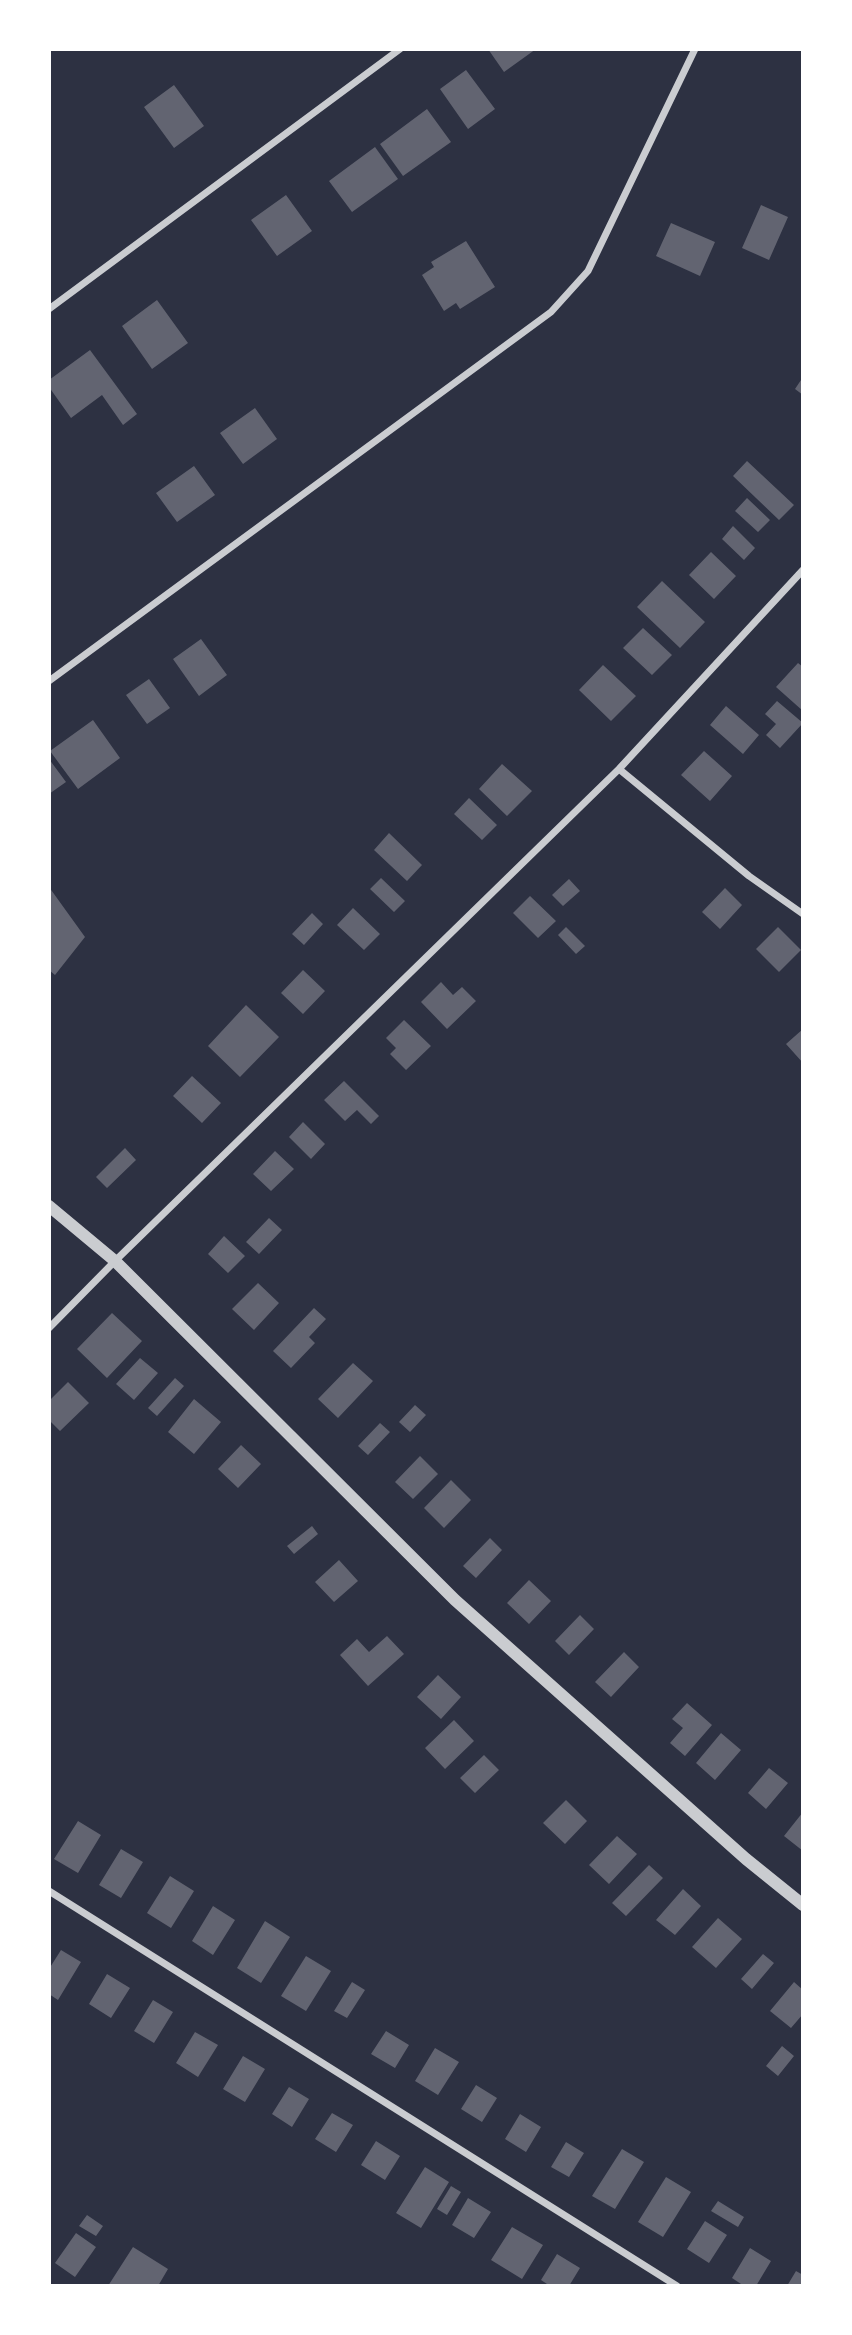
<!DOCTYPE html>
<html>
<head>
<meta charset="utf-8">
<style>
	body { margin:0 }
	#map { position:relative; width:852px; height:2335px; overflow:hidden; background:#2d3142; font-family:"Source Serif 4",serif }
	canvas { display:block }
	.frame { position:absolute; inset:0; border:51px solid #fff; pointer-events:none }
</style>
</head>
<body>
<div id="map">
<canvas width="852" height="2335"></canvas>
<div class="frame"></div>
</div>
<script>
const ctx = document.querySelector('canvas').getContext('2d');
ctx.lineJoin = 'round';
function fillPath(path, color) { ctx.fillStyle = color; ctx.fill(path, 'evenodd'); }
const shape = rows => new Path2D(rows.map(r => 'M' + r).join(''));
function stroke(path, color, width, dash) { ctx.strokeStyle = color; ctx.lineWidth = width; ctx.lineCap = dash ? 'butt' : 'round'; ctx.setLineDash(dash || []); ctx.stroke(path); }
const building = shape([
	[488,49,536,49,504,72],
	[466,70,495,109,468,129,440,89],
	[174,85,204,126,174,148,144,107],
	[427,109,451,142,403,176,380,144],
	[375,147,398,179,352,212,329,181],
	[286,195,312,231,277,256,251,220],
	[761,205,788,217,769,260,742,248],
	[671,223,715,242,700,276,656,256],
	[466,241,495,287,460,309,456,303,444,311,422,275,434,267,431,262],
	[157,300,188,343,152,369,122,326],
	[90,350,137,414,123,425,102,395,71,418,49,387,49,380],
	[803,377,803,395,795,389],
	[255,408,277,439,243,464,220,433],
	[747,461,794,505,779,520,733,476],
	[194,466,215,495,177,522,156,493],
	[747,498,770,520,758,532,735,511],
	[733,526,755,548,744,560,722,539],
	[711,552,736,576,714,599,689,575],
	[662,581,705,622,680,648,637,607],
	[643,628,672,655,652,675,623,648],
	[201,639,227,675,199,696,173,659],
	[798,663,803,667,803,711,776,687],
	[603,665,636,696,611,721,579,690],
	[149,679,170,708,147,724,126,695],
	[777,701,803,723,780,748,766,735,776,724,765,714],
	[726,706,759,735,743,754,710,725],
	[93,720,120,758,78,789,50,751],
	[704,751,732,776,710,801,681,775],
	[49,759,66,782,49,794],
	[502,764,532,791,507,816,479,789],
	[469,798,497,825,482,840,454,814],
	[389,833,422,865,407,881,374,850],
	[381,878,405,901,394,912,370,889],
	[569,879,580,891,563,906,552,895],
	[49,887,85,937,55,975,49,970],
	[725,888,742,905,720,929,702,912],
	[530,896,556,921,538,938,513,913],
	[353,908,380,934,364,950,337,925],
	[312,913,323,924,304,945,292,934],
	[566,927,585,946,576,954,558,935],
	[778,927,801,950,779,972,756,949],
	[303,970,325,991,303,1014,281,993],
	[441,982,453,995,462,987,476,1001,447,1029,421,1002],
	[246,1005,279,1037,240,1077,208,1046],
	[404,1020,431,1046,406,1070,390,1054,396,1048,386,1038],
	[803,1029,803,1063,786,1044],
	[192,1076,221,1103,202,1123,173,1096],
	[344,1081,379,1116,371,1124,357,1110,345,1121,324,1100],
	[303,1122,325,1144,311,1159,289,1137],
	[125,1148,136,1160,107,1188,96,1177],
	[275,1151,294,1169,271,1191,253,1174],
	[269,1218,282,1230,259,1254,246,1242],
	[224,1236,245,1256,228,1273,208,1254],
	[258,1283,279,1303,254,1330,232,1309],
	[314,1308,326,1319,309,1337,315,1343,291,1368,273,1351],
	[112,1313,142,1341,107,1378,77,1349],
	[140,1358,158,1373,134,1400,116,1384],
	[353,1363,373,1381,338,1418,318,1399],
	[175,1378,184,1386,157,1416,148,1408],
	[68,1382,89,1403,60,1431,49,1420,49,1401],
	[194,1399,221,1422,194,1454,168,1432],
	[415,1405,426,1415,410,1432,399,1422],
	[380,1423,390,1432,368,1455,358,1446],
	[241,1445,261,1464,238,1488,218,1469],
	[420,1456,438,1474,413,1499,395,1482],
	[451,1480,471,1500,444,1528,424,1508],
	[312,1526,318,1534,294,1554,287,1546],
	[490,1538,502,1550,476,1578,463,1566],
	[339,1560,358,1581,334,1602,315,1582],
	[529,1580,551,1601,529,1624,507,1603],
	[580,1615,594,1629,569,1655,555,1641],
	[387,1636,404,1654,368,1686,340,1655,357,1639,369,1652],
	[624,1652,639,1667,611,1697,595,1682],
	[438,1675,461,1697,441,1719,417,1697],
	[687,1703,712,1725,685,1756,670,1743,683,1728,672,1719],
	[454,1720,474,1741,445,1769,425,1748],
	[721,1733,741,1750,715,1780,696,1763],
	[484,1755,499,1770,475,1793,460,1778],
	[769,1768,788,1783,766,1809,748,1793],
	[566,1800,587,1821,565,1844,543,1823],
	[803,1812,803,1851,784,1836],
	[78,1821,101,1835,78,1873,54,1859],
	[617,1836,637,1854,609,1884,589,1865],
	[121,1849,143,1862,121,1898,99,1885],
	[649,1865,663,1878,626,1916,612,1903],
	[170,1876,194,1891,171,1928,147,1913],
	[683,1889,701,1906,675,1935,656,1920],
	[213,1906,235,1920,213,1955,192,1941],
	[718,1918,742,1939,716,1968,692,1947],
	[265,1921,290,1937,261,1983,237,1968],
	[61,1950,81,1962,58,2000,49,1994,49,1969],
	[763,1954,774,1963,752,1989,741,1979],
	[306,1956,331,1971,306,2011,281,1996],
	[107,1974,130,1988,111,2018,89,2004],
	[352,1982,365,1990,347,2018,334,2011],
	[794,1982,803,1990,803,2014,791,2028,770,2011],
	[153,2000,173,2012,154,2043,134,2031],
	[386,2031,409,2045,395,2068,371,2054],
	[195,2032,218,2045,198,2077,176,2063],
	[782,2046,794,2056,778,2076,766,2066],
	[435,2048,459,2062,438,2095,415,2081],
	[243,2056,265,2069,245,2102,223,2089],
	[476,2085,497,2098,482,2122,461,2109],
	[289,2087,309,2099,292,2127,272,2114],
	[332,2113,353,2125,336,2152,315,2139],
	[520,2114,541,2127,526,2152,505,2139],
	[376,2141,400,2156,385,2180,361,2165],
	[566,2142,584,2153,569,2177,551,2167],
	[622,2149,644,2162,615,2209,592,2196],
	[425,2167,449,2182,421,2228,396,2213],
	[666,2177,691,2192,663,2237,638,2222],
	[451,2186,461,2192,447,2215,437,2209],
	[468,2198,491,2212,474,2238,452,2225],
	[718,2201,744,2217,738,2227,711,2211],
	[87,2215,103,2226,96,2236,79,2226],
	[705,2221,727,2235,709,2263,687,2249],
	[512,2227,543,2245,522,2279,491,2260],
	[76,2233,96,2247,75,2277,55,2263],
	[133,2247,168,2269,158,2286,108,2286],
	[750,2248,771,2261,756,2286,744,2286,732,2278],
	[557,2254,580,2268,569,2286,550,2286,541,2280],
	[796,2271,803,2275,803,2286,787,2286]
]);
const minor = shape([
	[49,309,400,49],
	[49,681,551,312,588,271,695,49],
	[619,769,749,876,803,914],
	[49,1328,115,1261,619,769,803,570],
	[49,1891,677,2286]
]);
const tertiary = shape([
	[49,1206,115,1261,455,1600,746,1859,803,1905]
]);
fillPath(building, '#626471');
stroke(minor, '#caccd0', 7);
stroke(tertiary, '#caccd0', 12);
</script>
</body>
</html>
